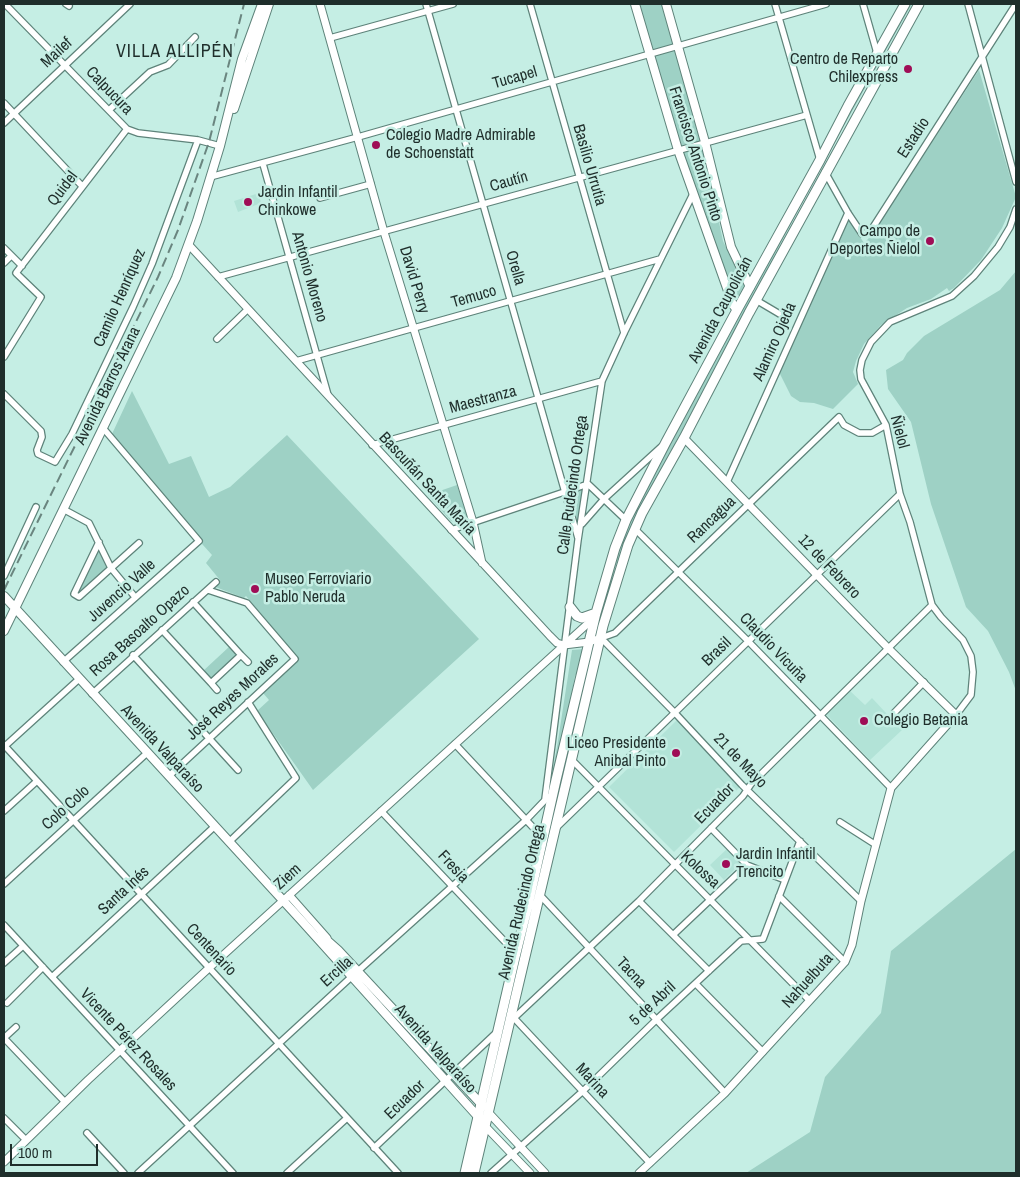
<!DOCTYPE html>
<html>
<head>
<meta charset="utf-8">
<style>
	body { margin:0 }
	#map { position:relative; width:1020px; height:1177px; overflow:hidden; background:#c5eee4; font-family:"Archivo Narrow",sans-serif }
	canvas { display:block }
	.frame { position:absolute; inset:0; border:5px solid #1f2e2b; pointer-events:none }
	.scale { position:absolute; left:10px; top:1144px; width:88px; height:22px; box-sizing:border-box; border:2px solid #1f2e2b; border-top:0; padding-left:6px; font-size:15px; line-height:18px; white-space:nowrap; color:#1f2e2b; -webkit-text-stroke:4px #c5eee4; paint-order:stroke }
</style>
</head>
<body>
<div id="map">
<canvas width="1020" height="1177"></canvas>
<div class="frame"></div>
<div class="scale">100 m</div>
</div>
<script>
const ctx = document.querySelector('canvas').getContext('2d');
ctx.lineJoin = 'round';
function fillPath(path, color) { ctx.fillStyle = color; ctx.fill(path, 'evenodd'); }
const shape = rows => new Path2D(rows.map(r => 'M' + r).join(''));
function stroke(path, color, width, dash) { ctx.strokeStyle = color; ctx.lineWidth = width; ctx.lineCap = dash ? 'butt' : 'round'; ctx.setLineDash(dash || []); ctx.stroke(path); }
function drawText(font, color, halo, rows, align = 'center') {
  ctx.font = font + ' "Archivo Narrow",sans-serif'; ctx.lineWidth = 5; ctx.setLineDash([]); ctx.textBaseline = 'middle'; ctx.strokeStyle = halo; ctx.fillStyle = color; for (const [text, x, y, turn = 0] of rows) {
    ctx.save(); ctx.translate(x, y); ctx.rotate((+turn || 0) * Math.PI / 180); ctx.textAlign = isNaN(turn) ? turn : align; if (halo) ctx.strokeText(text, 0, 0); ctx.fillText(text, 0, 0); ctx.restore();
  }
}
const built = shape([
	[259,193,261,203,238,212,234,201],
	[849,690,865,705,872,698,902,730,870,760,825,713],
	[678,719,741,786,674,852,609,787],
	[728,848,742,862,724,880,710,865]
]);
const green = shape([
	[638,4,662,4,704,152,723,241,746,289,739,304,735,303,684,159],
	[907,4,912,4,820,169,638,514,615,567,597,637,488,1100,486,1098,598,617,617,549,669,443,701,386],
	[979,70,1016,197,1002,228,981,260,954,288,949,291,947,288,931,299,907,308,881,325,864,344,856,361,853,372,858,384,833,409,814,403,800,402,791,396,778,370,848,219,864,243,872,235],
	[1016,271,1016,691,1009,672,988,631,966,607,931,504,911,422,888,389,886,370,903,360,907,353,924,336,1000,290],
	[132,391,169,464,191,456,209,497,230,487,287,435,479,639,313,790,257,711,269,700,263,693,299,660,246,596,244,598,213,586,220,580,206,563,212,555,185,525,112,434],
	[457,485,468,518,455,522,451,521,428,495],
	[583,489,578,525,577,526,567,494],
	[98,549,107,568,79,593,78,591],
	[230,646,238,655,211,680,203,671],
	[584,649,579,670,575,676,553,789,548,793,557,747,572,650],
	[1016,849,1016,1173,746,1173,810,1132,825,1077,881,1013,891,951]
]);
const minor = shape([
	[5,4,127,129,138,133,198,140,220,146],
	[66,4,69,6],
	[426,4,578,538],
	[530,4,624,333],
	[775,4,820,160],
	[863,4,877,53],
	[968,4,1016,182],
	[330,38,453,4],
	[4,103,82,186],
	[109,110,150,72,168,65,195,37],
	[4,123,130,4],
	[263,164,328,395],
	[825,172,848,213,862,234,870,232,1016,4],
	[210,177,358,137,826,4],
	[320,198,371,184],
	[4,248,22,266],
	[4,263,11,256],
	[218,277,807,115],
	[756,300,783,316],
	[217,339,248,309],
	[4,357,41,297,16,273,127,129],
	[296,361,660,259],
	[4,394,41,431,42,437,37,450,38,454,55,462,72,434,133,307,152,264,198,140],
	[372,445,602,381],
	[727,482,848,213],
	[63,509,89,523,111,568,135,597],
	[582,524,604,499,661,447],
	[635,529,748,641,891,788],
	[451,530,588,484,626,520],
	[99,542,74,594,79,597,139,543],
	[4,576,36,507],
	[162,630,211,683,241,655,193,602],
	[133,655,238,770],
	[241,655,248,662],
	[63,662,199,541,103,428],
	[211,683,217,690],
	[92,694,216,582],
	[894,713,924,682],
	[956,715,971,695,973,672,971,656,963,640,941,617,932,605,910,522,900,494,886,425,861,379,860,370,862,360,871,342,890,322,952,296,974,276,998,247,1010,227,1016,209],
	[455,744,543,838],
	[4,745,398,1173],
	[4,747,79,679],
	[571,759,809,1000],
	[169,776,295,659,247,603,208,590],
	[545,799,578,540,602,381,624,333,693,194],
	[4,811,37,781],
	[381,811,509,946,515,957],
	[840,822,876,845],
	[556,828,900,494],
	[711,828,747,865,785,880],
	[229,842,296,778,248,702],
	[4,884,147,753],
	[539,894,725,1093],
	[779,896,845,962],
	[639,901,709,971],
	[861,901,742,785,675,713,601,638,615,633,839,417,844,425,859,433,872,433,886,425],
	[4,925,233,1173],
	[673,935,747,865],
	[4,963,23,946],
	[52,977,215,826],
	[696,984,763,1052],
	[7,1003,43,967],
	[514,1018,639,901,743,796,751,784,932,605],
	[514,1018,650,1163],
	[4,1038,65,1102],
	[4,1038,16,1027],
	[4,1118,26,1140],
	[87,1133,124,1173],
	[374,1148,497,1032],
	[138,1173,348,980,526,820,548,797],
	[287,1173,347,1118],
	[491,1173,583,1091,656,1020,741,941,763,939,800,841]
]);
const tertiary = shape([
	[320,4,384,232,473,522,482,563],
	[189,245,550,636,557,643,564,645,589,642,601,638],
	[289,895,327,938],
	[488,1112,545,1173],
	[485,1126,530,1173],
	[4,1162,88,1080,209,968,595,617],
	[639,1173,725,1093,845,962,852,945,861,901,891,788,956,715,888,648,684,438]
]);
const secondary = shape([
	[635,4,678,150,733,305,737,310],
	[666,4,705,142,731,247,750,287],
	[234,109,269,4],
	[4,596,301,920,481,1120],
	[4,631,176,278,197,221,220,146,242,59,262,4],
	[321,935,338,950,483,1106]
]);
const primary = shape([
	[570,607,577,616,582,618,596,613],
	[465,1173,515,957,528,905,556,780,596,613,615,548,626,520,666,442,737,310,820,160,848,106,905,4],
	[474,1173,603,626,628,545,642,513,684,438,749,313,919,4]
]);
const rail = shape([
	[4,590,158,277,178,230,209,142,244,4]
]);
const markers = [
	[908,69,5,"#9f0d56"],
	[376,145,5,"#9f0d56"],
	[248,202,5,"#9f0d56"],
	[930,241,5,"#9f0d56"],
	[255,589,5,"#9f0d56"],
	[864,721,5,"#9f0d56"],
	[676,753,5,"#9f0d56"],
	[726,864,5,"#9f0d56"]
];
const streetNames = [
	["Mailef",57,53,-43],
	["Tucapel",515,78,-16],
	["Calpucura",109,91,46],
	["Estadio",914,138,-57],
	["Francisco Antonio Pinto",695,154,72],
	["Basilio Urrutia",589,165,74],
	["Cautín",509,182,-16],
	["Quidel",63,189,-53],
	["Orella",515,268,74],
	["Antonio Moreno",309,277,74],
	["David Perry",414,280,73],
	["Temuco",474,297,-16],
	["Camilo Henríquez",120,298,-66],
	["Avenida Caupolicán",721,310,-62],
	["Alamiro Ojeda",775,342,-66],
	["Avenida Barros Arana",108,386,-64],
	["Maestranza",483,400,-15],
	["Ñielol",899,432,75],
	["Bascuñán Santa María",427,484,47],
	["Calle Rudecindo Ortega",573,485,-82],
	["Rancagua",712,520,-44],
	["12 de Febrero",829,567,46],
	["Juvencio Valle",122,591,-42],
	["Rosa Basoalto Opazo",140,631,-42],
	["Claudio Vicuña",773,648,46],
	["Brasil",717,652,-44],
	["José Reyes Morales",233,697,-43],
	["Avenida Valparaíso",162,749,47],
	["21 de Mayo",740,761,46],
	["Ecuador",715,804,-46],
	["Colo Colo",66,808,-42],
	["Fresia",453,867,47],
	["Kolossa",700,870,43],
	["Ziem",288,877,-42],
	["Santa Inés",124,891,-43],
	["Avenida Rudecindo Ortega",522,902,-77],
	["Centenario",211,950,47],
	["Ercilla",337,972,-42],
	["Tacna",631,973,47],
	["Nahuelbuta",808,981,-48],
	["5 de Abril",653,1004,-43],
	["Vicente Pérez Rosales",128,1040,47],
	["Avenida Valparaíso",435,1049,48],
	["Marina",592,1081,47],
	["Ecuador",405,1100,-44]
];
const poiNames = [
	["Centro de Reparto",898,60,"right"],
	["Chilexpress",898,78,"right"],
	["Colegio Madre Admirable",386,136],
	["de Schoenstatt",386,154],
	["Jardin Infantil",258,193],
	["Chinkowe",258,211],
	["Campo de",920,232,"right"],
	["Deportes Ñielol",920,250,"right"],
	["Museo Ferroviario",265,580],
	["Pablo Neruda",265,598],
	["Colegio Betania",874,721],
	["Liceo Presidente",666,744,"right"],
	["Anibal Pinto",666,762,"right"],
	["Jardin Infantil",736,855],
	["Trencito",736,873]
];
const neighbourhoodNames = [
	["VILLA ALLIPÉN",175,52]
];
fillPath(built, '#b2e3d7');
fillPath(green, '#9ed1c5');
stroke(minor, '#5e837a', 8);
stroke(tertiary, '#5e837a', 9);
stroke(secondary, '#5e837a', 10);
stroke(primary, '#5e837a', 11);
stroke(minor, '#fff', 5.5);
stroke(tertiary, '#fff', 7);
stroke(secondary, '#fff', 8);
stroke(primary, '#fff', 9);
stroke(rail, '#6a857f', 2, [10, 5]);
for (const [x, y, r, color] of markers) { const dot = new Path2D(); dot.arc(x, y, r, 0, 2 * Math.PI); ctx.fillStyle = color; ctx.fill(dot); stroke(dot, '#c5eee4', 2); }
drawText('16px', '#1f2e2b', '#c5eee4', streetNames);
drawText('16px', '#1f2e2b', '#c5eee4', poiNames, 'left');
ctx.letterSpacing = '1px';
drawText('18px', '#1f2e2b', '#c5eee4', neighbourhoodNames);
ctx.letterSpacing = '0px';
</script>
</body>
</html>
